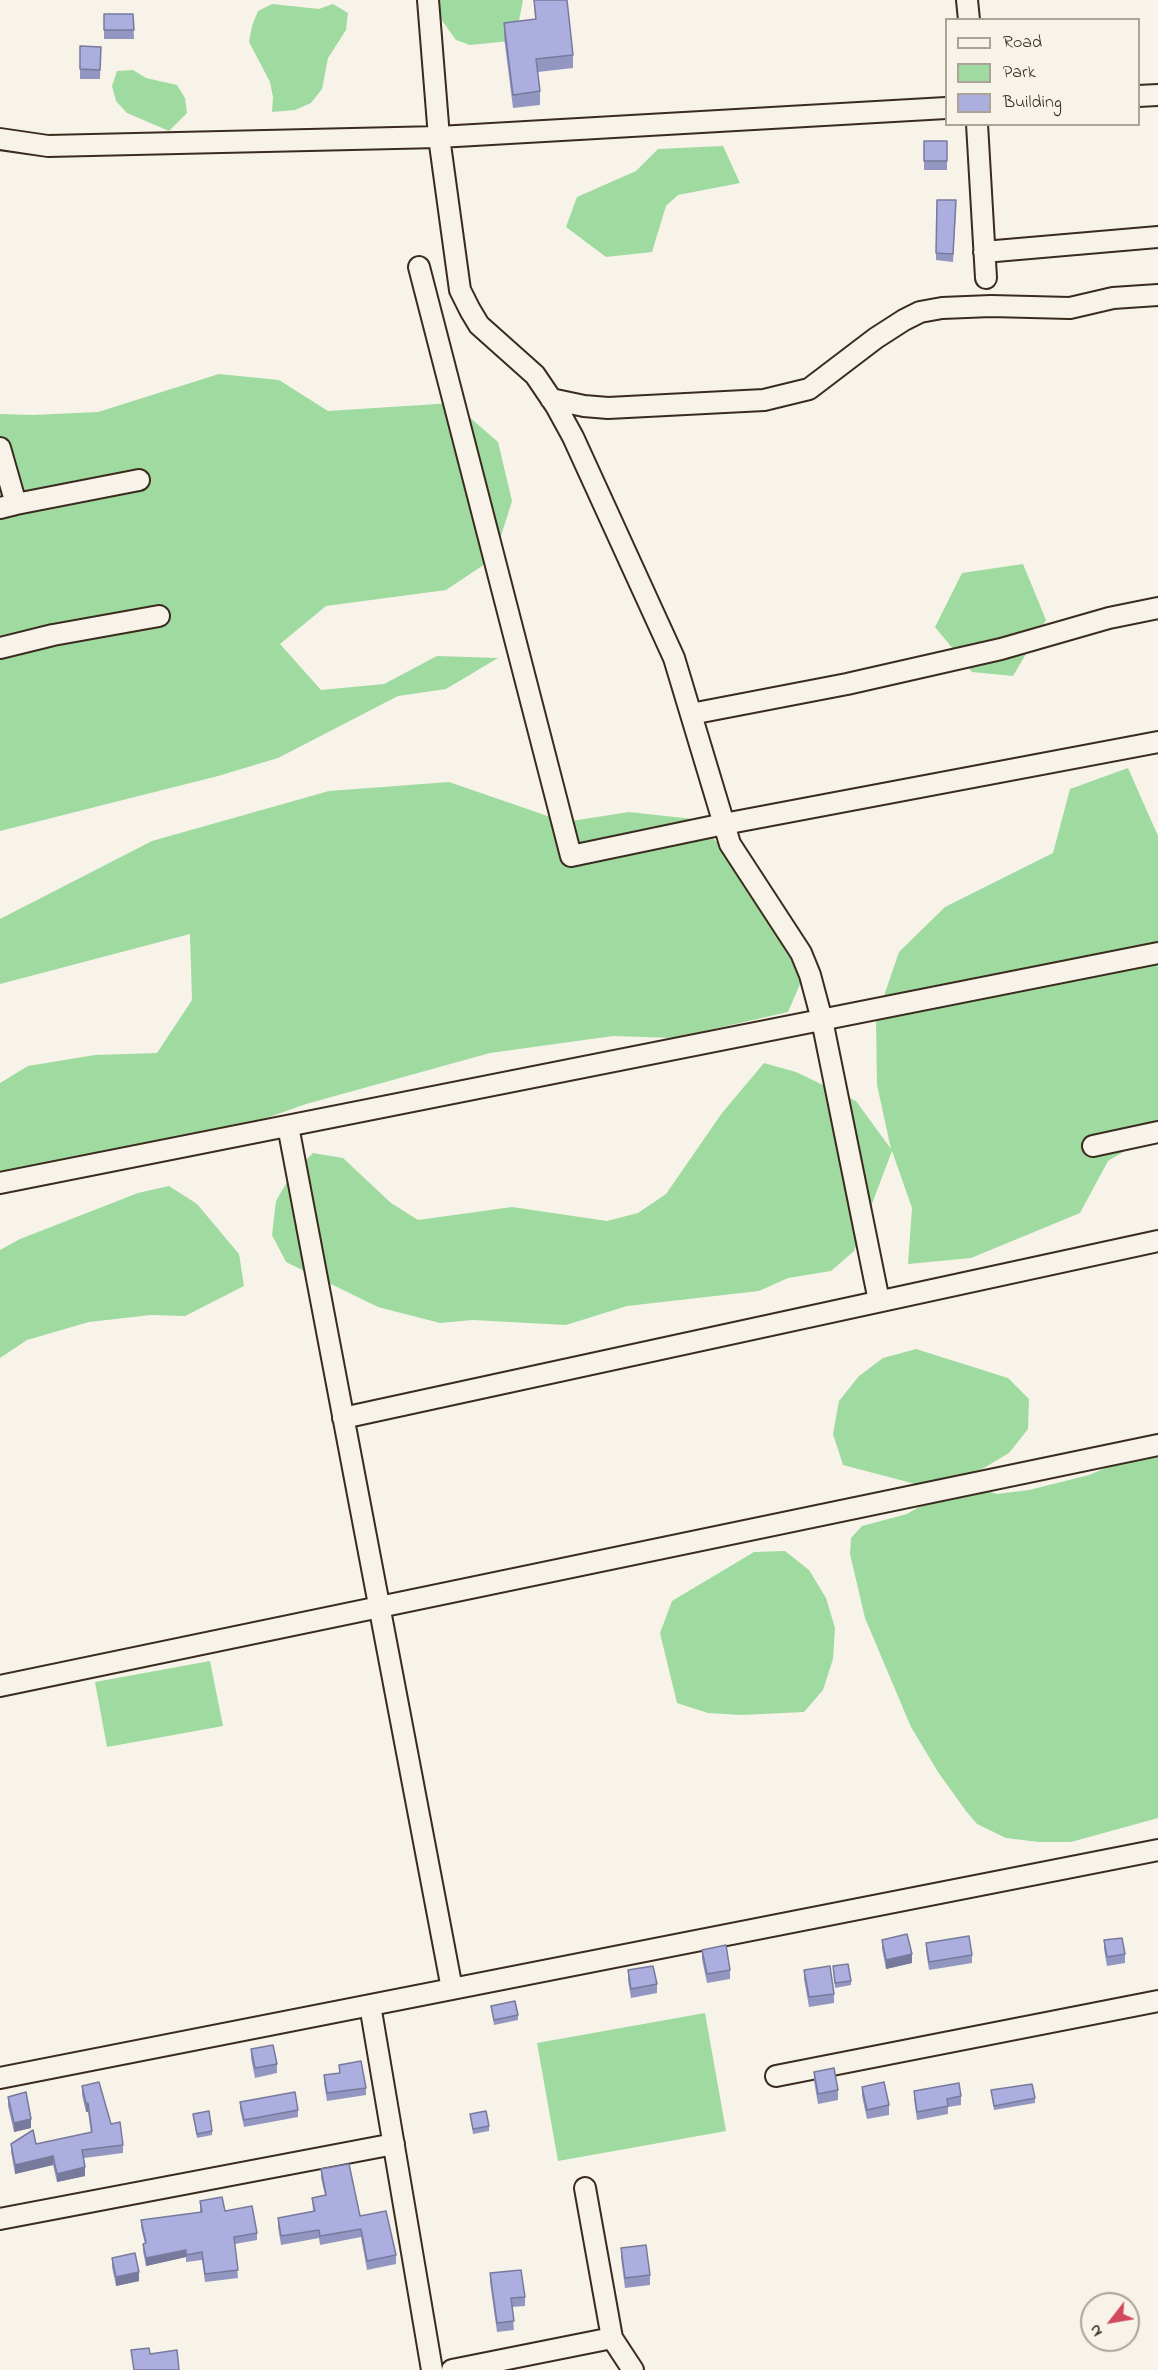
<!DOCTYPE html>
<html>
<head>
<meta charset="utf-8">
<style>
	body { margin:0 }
	#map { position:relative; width:1158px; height:2370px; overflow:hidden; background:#f7f3e8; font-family:"Indie Flower",sans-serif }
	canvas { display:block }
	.legend { position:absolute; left:945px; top:18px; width:195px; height:108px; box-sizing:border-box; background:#f7f3e8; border:2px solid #aca397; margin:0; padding:8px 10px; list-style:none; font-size:18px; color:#3b2a1e }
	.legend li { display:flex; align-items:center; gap:12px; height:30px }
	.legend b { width:30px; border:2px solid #aca397 }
	.north { position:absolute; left:1080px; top:2292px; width:60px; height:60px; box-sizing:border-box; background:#f7f3e8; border:2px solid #aca397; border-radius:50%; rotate:239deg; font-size:16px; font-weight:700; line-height:24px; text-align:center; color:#3b2a1e }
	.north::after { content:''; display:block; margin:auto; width:21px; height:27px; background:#d1495b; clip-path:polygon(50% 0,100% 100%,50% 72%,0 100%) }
</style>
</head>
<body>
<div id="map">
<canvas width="1158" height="2370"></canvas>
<ul class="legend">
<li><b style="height:8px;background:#f7f3e8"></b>Road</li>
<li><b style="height:16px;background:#9fdaa0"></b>Park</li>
<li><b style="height:16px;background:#abaedf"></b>Building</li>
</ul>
<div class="north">N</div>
</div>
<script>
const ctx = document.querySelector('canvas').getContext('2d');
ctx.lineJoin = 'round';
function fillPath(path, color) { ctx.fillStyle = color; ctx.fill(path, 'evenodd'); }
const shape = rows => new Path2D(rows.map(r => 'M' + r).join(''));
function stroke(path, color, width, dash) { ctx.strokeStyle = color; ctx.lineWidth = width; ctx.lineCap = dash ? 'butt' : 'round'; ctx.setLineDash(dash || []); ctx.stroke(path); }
const green = shape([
	[436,0,523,0,518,26,510,41,470,45,456,40,438,15],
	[272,4,319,9,333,4,348,13,346,30,328,58,322,89,311,103,295,110,272,112,273,97,270,82,249,42,252,26,258,11],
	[133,70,146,78,177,85,185,98,187,113,169,131,127,113,116,101,112,86,117,71],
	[723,146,740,183,678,195,666,206,652,252,606,257,566,227,577,197,636,171,658,149],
	[219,374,279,380,328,411,453,403,498,442,512,501,494,558,446,590,326,606,280,644,321,690,384,684,437,656,498,658,446,689,398,696,278,758,218,776,0,831,0,414,33,415,98,412],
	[1023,564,1046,620,1013,676,972,672,935,627,962,573],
	[1128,768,1158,836,1158,1131,1108,1161,1080,1213,971,1258,908,1264,912,1208,892,1151,854,1251,831,1271,788,1278,759,1291,627,1306,566,1325,472,1320,440,1323,378,1307,286,1262,272,1235,276,1201,291,1175,313,1153,343,1158,391,1203,418,1220,512,1207,607,1221,638,1213,666,1194,722,1113,764,1063,796,1072,856,1101,891,1149,877,1085,876,1019,899,952,945,907,1053,853,1070,789],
	[449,782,565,822,629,812,693,819,783,905,813,954,788,1012,674,1038,613,1036,490,1053,306,1104,188,1146,69,1162,0,1195,0,1083,28,1066,95,1055,157,1053,192,1000,190,934,0,984,0,919,152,841,329,791],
	[169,1186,197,1204,239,1254,244,1286,185,1316,151,1315,89,1322,27,1340,0,1358,0,1250,20,1239,138,1193],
	[916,1349,1008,1378,1029,1399,1028,1429,1009,1453,982,1469,923,1486,843,1465,833,1434,839,1401,859,1376,883,1358],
	[1139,1454,1158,1457,1158,1818,1071,1842,1039,1842,1006,1838,977,1824,966,1811,938,1772,911,1727,865,1618,850,1554,851,1538,862,1526,907,1514,936,1497,983,1490,997,1494,1029,1490,1089,1475],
	[785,1551,809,1570,826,1598,835,1628,833,1659,823,1690,804,1712,741,1715,708,1713,677,1703,660,1633,672,1601,754,1552],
	[210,1661,223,1726,107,1747,95,1682],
	[705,2013,726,2131,558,2161,537,2043]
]);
const minor = shape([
	[428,0,439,137,460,290,470,310,479,325,535,375,556,406,573,437,674,658,730,844,801,953,810,975,822,1020,879,1301],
	[967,0,969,20],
	[1138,96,1158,95],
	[977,124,986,278],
	[0,139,48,146,439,137,946,108],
	[984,252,1158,237],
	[419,267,571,856,724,824,1158,742],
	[551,399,584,406,608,408,764,400,809,389,876,338,904,320,920,312,942,308,991,306,1070,308,1113,298,1158,295],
	[0,448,16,504,0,508],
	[16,504,139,480],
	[0,648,53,635,159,616],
	[691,714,847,684,1001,649,1109,618,1158,608],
	[288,1126,452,1989],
	[1093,1146,1158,1132],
	[0,1183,1158,953],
	[343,1418,1158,1241],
	[0,1686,1158,1445],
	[370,2005,432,2370],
	[776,2076,1158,2001],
	[0,2078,1158,1850],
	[585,2188,612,2338,633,2370],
	[0,2219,394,2144],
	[452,2370,612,2338]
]);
const wall = shape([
	[534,0,573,55,573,68,538,72,540,91,540,105,513,108,504,37,504,23,535,19],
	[104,14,133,14,134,39,104,39],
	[80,46,101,47,100,79,80,79],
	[924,141,947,141,947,170,924,170],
	[956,208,953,262,936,260,936,253],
	[882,1940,912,1963,886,1969,882,1949],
	[1104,1940,1125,1954,1125,1963,1107,1966,1104,1949],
	[926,1943,972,1955,972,1963,929,1970,926,1951],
	[702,1950,730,1970,730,1979,707,1983,702,1959],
	[833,1966,851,1981,851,1985,835,1988],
	[628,1970,657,1984,657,1993,631,1998,628,1980],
	[804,1970,834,1994,834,2003,809,2007,804,1979],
	[491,2006,518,2015,518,2020,494,2025],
	[251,2049,277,2064,277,2073,255,2078,251,2058],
	[339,2065,366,2088,366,2095,327,2101,324,2083,324,2075,339,2073],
	[814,2072,838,2090,838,2100,818,2104,814,2081],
	[82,2086,111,2124,123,2145,123,2153,84,2158,85,2176,57,2182,53,2165,15,2174,11,2152,11,2144,36,2144,91,2133,88,2112,86,2112,82,2095],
	[862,2087,889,2105,889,2115,867,2119,862,2096],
	[991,2090,1035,2098,1035,2103,994,2110],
	[914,2091,961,2096,961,2105,948,2107,948,2114,917,2120,914,2099],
	[8,2097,31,2128,14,2132,8,2106],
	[240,2102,298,2110,298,2117,244,2127,240,2109],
	[193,2114,212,2131,212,2135,197,2138],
	[470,2114,489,2126,489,2131,473,2134],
	[321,2169,360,2216,396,2255,396,2264,367,2270,361,2237,320,2245,319,2238,281,2245,278,2227,278,2218,313,2211,312,2198,325,2195,321,2178],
	[200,2201,225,2211,257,2233,257,2240,235,2244,238,2278,205,2282,202,2260,186,2262,186,2257,146,2266,143,2251,143,2244,145,2244,141,2227,141,2220,200,2212],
	[621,2248,650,2275,650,2285,625,2288,621,2258],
	[112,2258,139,2281,116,2286,112,2267],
	[490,2273,525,2297,525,2306,512,2307,514,2330,497,2332,490,2282]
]);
const shadedWall = shape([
	[912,1954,912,1963,886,1969,886,1960],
	[88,2103,88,2112,86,2112,86,2104],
	[31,2119,31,2128,14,2132,14,2123],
	[53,2156,53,2165,15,2174,15,2165],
	[85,2167,85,2176,57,2182,57,2174],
	[186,2250,186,2257,146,2266,146,2258],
	[139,2272,139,2281,116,2286,116,2277]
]);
const building = shape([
	[534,0,567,0,573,55,536,59,540,91,513,95,504,23,536,19,534,0],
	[104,14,133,14,134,30,104,30,104,14],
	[80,46,101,47,100,70,80,69,80,46],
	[924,141,947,141,947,161,924,161,924,141],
	[937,200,956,200,953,254,936,253,937,200],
	[907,1934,912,1954,886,1960,882,1940,907,1934],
	[969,1936,972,1955,929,1962,926,1943,969,1936],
	[1122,1938,1125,1954,1107,1957,1104,1940,1122,1938],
	[726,1945,730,1970,707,1974,702,1950,726,1945],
	[848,1964,851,1981,835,1983,833,1966,848,1964],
	[653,1966,657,1984,631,1989,628,1970,653,1966],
	[830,1966,834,1994,809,1997,804,1970,830,1966],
	[515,2001,518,2015,494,2020,491,2006,515,2001],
	[273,2045,277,2064,255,2068,251,2049,273,2045],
	[361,2061,366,2088,327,2093,324,2075,340,2073,339,2065,361,2061],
	[834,2068,838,2090,818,2094,814,2072,834,2068],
	[99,2082,111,2124,120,2122,123,2145,82,2150,85,2167,57,2174,53,2156,15,2165,11,2144,33,2130,36,2144,92,2132,88,2103,86,2104,82,2086,99,2082],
	[884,2082,889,2105,867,2110,862,2087,884,2082],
	[959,2083,961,2096,947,2099,948,2106,917,2112,914,2091,959,2083],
	[1032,2084,1035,2098,994,2106,991,2090,1032,2084],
	[26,2092,31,2119,14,2123,8,2097,26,2092],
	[295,2092,298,2110,244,2120,240,2102,295,2092],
	[209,2111,212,2131,197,2134,193,2114,209,2111],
	[486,2111,489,2126,473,2129,470,2114,486,2111],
	[349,2164,360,2216,386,2211,396,2255,367,2261,361,2229,320,2236,319,2230,281,2236,278,2218,315,2211,312,2198,326,2195,321,2169,349,2164],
	[222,2197,225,2211,252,2206,257,2233,234,2237,238,2270,205,2274,202,2252,186,2255,186,2250,146,2258,143,2244,146,2243,141,2220,202,2212,200,2201,222,2197],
	[646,2245,650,2275,625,2278,621,2248,646,2245],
	[135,2253,139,2272,116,2277,112,2258,135,2253],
	[521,2270,525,2297,511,2298,514,2321,497,2323,490,2273,521,2270],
	[149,2348,150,2354,177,2350,179,2370,134,2370,131,2350,149,2348]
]);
fillPath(green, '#9fdaa0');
stroke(minor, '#3b2a1e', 24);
stroke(minor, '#f7f3e8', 20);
fillPath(wall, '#9396c0');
fillPath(shadedWall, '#787a9c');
fillPath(building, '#abaedf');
stroke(building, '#787a9c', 1.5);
</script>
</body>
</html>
